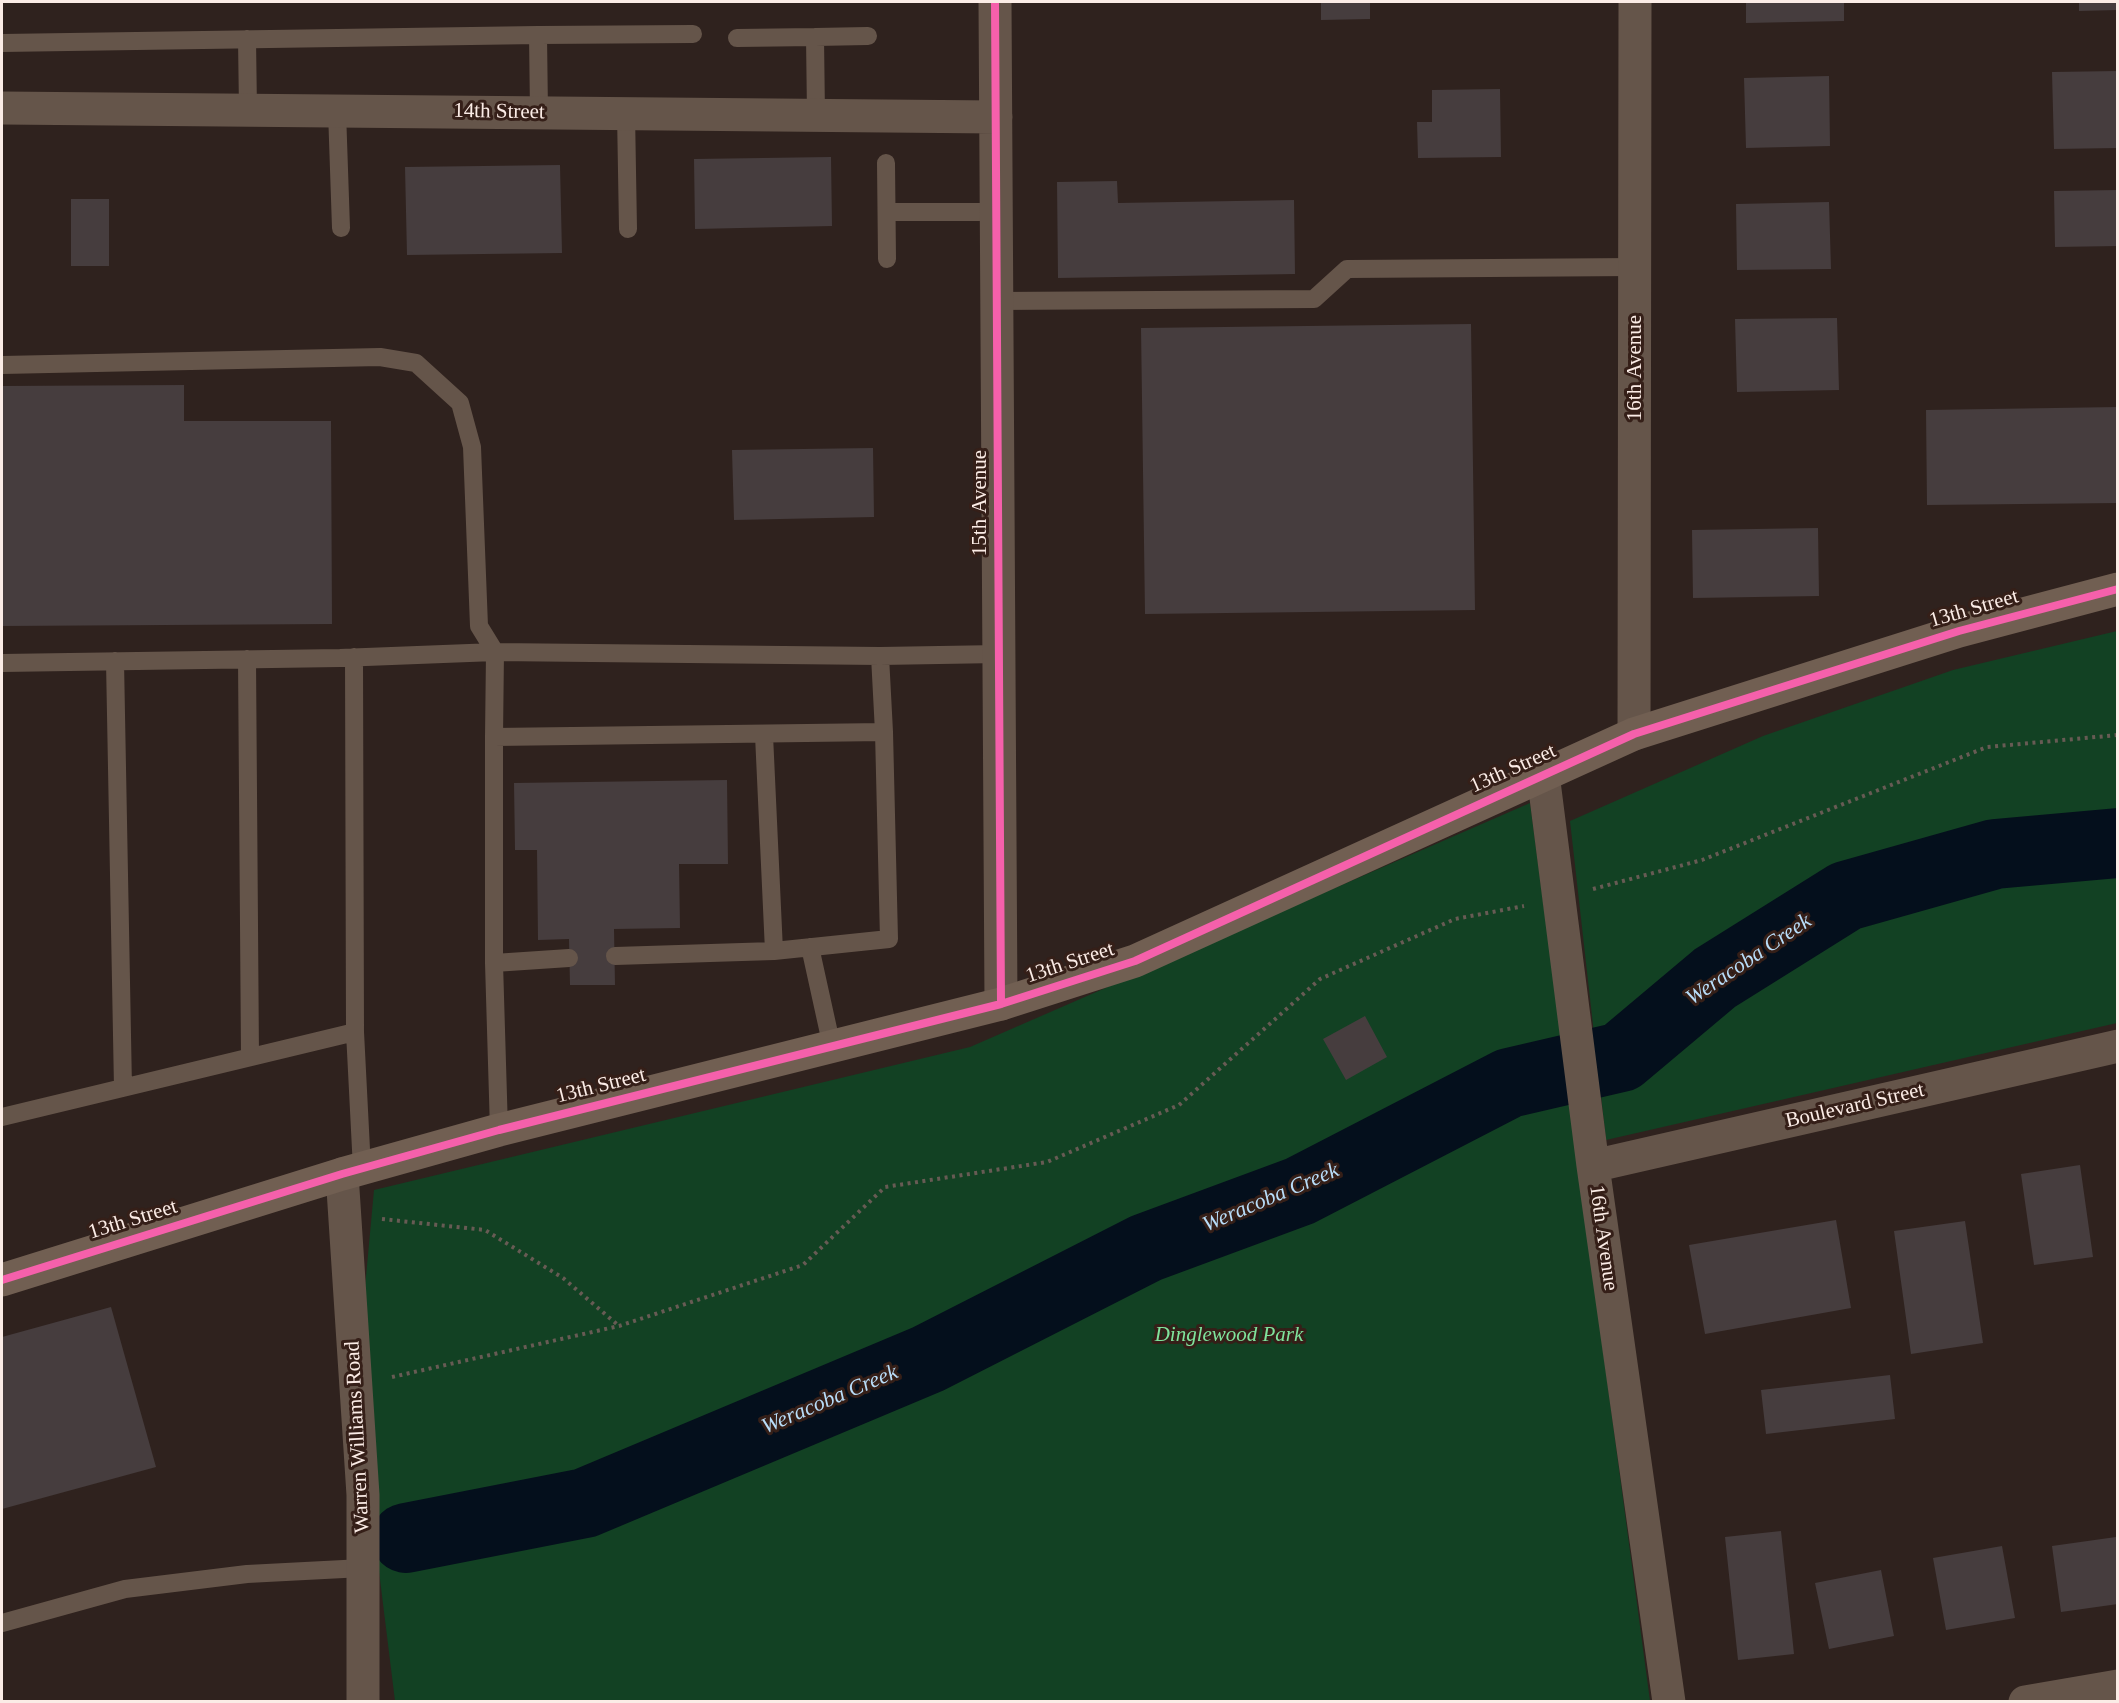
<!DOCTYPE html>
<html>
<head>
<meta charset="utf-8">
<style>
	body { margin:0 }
	#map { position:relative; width:2119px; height:1703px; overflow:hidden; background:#2f221e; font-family:Georgia,serif }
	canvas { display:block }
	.frame { position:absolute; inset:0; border:3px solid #fbece6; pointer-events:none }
</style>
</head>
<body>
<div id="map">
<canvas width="2119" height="1703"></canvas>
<div class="frame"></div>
</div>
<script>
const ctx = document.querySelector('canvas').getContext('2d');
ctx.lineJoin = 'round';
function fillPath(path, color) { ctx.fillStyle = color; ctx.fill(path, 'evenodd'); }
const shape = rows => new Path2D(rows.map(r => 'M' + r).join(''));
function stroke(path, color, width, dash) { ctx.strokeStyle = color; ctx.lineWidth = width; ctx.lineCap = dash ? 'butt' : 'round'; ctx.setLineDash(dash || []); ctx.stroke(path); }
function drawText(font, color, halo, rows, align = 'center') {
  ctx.font = font + ' Georgia,serif'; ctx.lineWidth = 6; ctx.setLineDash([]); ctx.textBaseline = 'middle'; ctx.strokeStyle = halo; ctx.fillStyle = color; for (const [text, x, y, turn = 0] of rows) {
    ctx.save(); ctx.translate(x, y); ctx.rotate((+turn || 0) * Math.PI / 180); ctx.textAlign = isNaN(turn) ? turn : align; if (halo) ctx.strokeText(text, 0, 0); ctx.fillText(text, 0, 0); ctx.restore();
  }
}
const green = shape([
	[2117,631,2117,1023,1606,1140,1570,821,1763,736,1953,670],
	[1530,803,1650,1701,395,1701,356,1385,374,1190,970,1047]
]);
const river = shape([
	[406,1538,585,1503,928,1359,1146,1248,1300,1191,1509,1083,1621,1057,1715,978,1846,896,1995,854,2118,843]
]);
const building = shape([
	[1321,2,1370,2,1370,19,1321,20],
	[1746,2,1844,2,1844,21,1746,23],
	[2079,2,2118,2,2118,10,2079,11],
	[2118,71,2118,148,2054,149,2052,72],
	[1829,76,1830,146,1746,148,1744,78],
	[1500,89,1501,157,1418,158,1417,122,1432,122,1432,90],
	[831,157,832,226,695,229,694,159],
	[560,165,562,253,407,255,405,167],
	[1117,181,1118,203,1294,200,1295,274,1058,278,1057,182],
	[2118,190,2118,246,2055,247,2054,191],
	[71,199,109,199,109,266,71,266],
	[1829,202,1831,269,1737,270,1736,204],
	[1837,318,1839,390,1737,392,1735,319],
	[1471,324,1475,610,1145,614,1141,328],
	[184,385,184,421,331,421,332,624,2,626,2,386],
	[2118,407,2118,503,1927,505,1926,410],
	[873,448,874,517,734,520,732,450],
	[1818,528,1819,596,1693,598,1692,530],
	[727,780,728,864,679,864,680,928,614,929,615,985,570,985,569,939,538,940,537,850,515,850,514,783],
	[1365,1016,1387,1057,1346,1080,1323,1039],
	[2080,1165,2093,1257,2034,1265,2021,1174],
	[1836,1220,1851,1308,1705,1334,1689,1245],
	[1965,1221,1983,1343,1911,1354,1894,1231],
	[111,1307,156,1467,2,1509,2,1337],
	[1890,1375,1895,1419,1766,1434,1761,1390],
	[1781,1531,1794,1654,1738,1660,1725,1537],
	[2116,1537,2118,1604,2061,1612,2052,1546],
	[2002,1546,2015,1618,1946,1630,1933,1558],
	[1881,1570,1894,1636,1829,1649,1815,1583]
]);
const path = shape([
	[1593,889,1702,860,1987,747,2118,735],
	[382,1219,485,1230,563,1278,619,1326],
	[392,1377,619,1326,803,1265,885,1187,1047,1162,1179,1105,1320,979,1455,919,1524,906]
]);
const service = shape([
	[737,38,815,37],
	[247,39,248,110],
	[2,43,538,35],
	[337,111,341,228],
	[539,112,538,35,693,34],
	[626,113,628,229],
	[816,115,815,37,868,36],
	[886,163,887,259],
	[887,212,997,212],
	[997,301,1314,299,1347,269,1635,267],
	[2,365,380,357,416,363,460,403,472,447,479,626,495,652,880,656,999,654],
	[247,659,250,1057],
	[115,661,123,1088],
	[2,663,340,658,495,652,494,737],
	[764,735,774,951],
	[810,947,832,1047],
	[615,956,774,951,889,939,884,732],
	[494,963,569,958],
	[355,1032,362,1169],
	[2,1117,355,1032,354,657],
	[499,1130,494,963,494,737,884,732,880,656],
	[2,1623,125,1589,247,1574,363,1568]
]);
const minor = shape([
	[995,2,1001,1004],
	[2,108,996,117],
	[1634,734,1635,2],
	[1543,774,1593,1166,1669,1702],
	[1593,1166,2118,1046],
	[342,1174,363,1495,363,1702],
	[2025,1702,2118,1686]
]);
const secondary = shape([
	[2,1280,342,1174,499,1130,1001,1004,1135,961,1634,734,1959,631,2118,589]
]);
const cycleway = shape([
	[995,2,1001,1004],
	[2,1280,342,1174,499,1130,1001,1004,1135,961,1634,734,1959,631,2118,589]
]);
const streetNames = [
	["14th Street",499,112,1],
	["16th Avenue",1635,368,-90],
	["15th Avenue",980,503,-90],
	["13th Street",1974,609,-16],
	["13th Street",1513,769,-24],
	["13th Street",1070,963,-18],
	["13th Street",601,1086,-14],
	["Boulevard Street",1855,1106,-13],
	["13th Street",133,1220,-17],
	["16th Avenue",1603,1238,82],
	["Warren Williams Road",358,1437,-93]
];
const parkNames = [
	["Dinglewood Park",1229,1335]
];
const waterNames = [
	["Weracoba Creek",1749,960,-34],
	["Weracoba Creek",1271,1198,-23],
	["Weracoba Creek",830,1400,-23]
];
fillPath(green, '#124123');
stroke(river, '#040f1c', 70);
fillPath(building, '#463d3e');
stroke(path, '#675b54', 4, [3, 4.5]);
stroke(service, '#65554a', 18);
stroke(minor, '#65554a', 33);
stroke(secondary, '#715f52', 33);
stroke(cycleway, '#f560ab', 8);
drawText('21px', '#fbece6', '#351f18', streetNames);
drawText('italic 21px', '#7fe39c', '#351f18', parkNames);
drawText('italic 22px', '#b8ddf9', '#351f18', waterNames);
</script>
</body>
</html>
